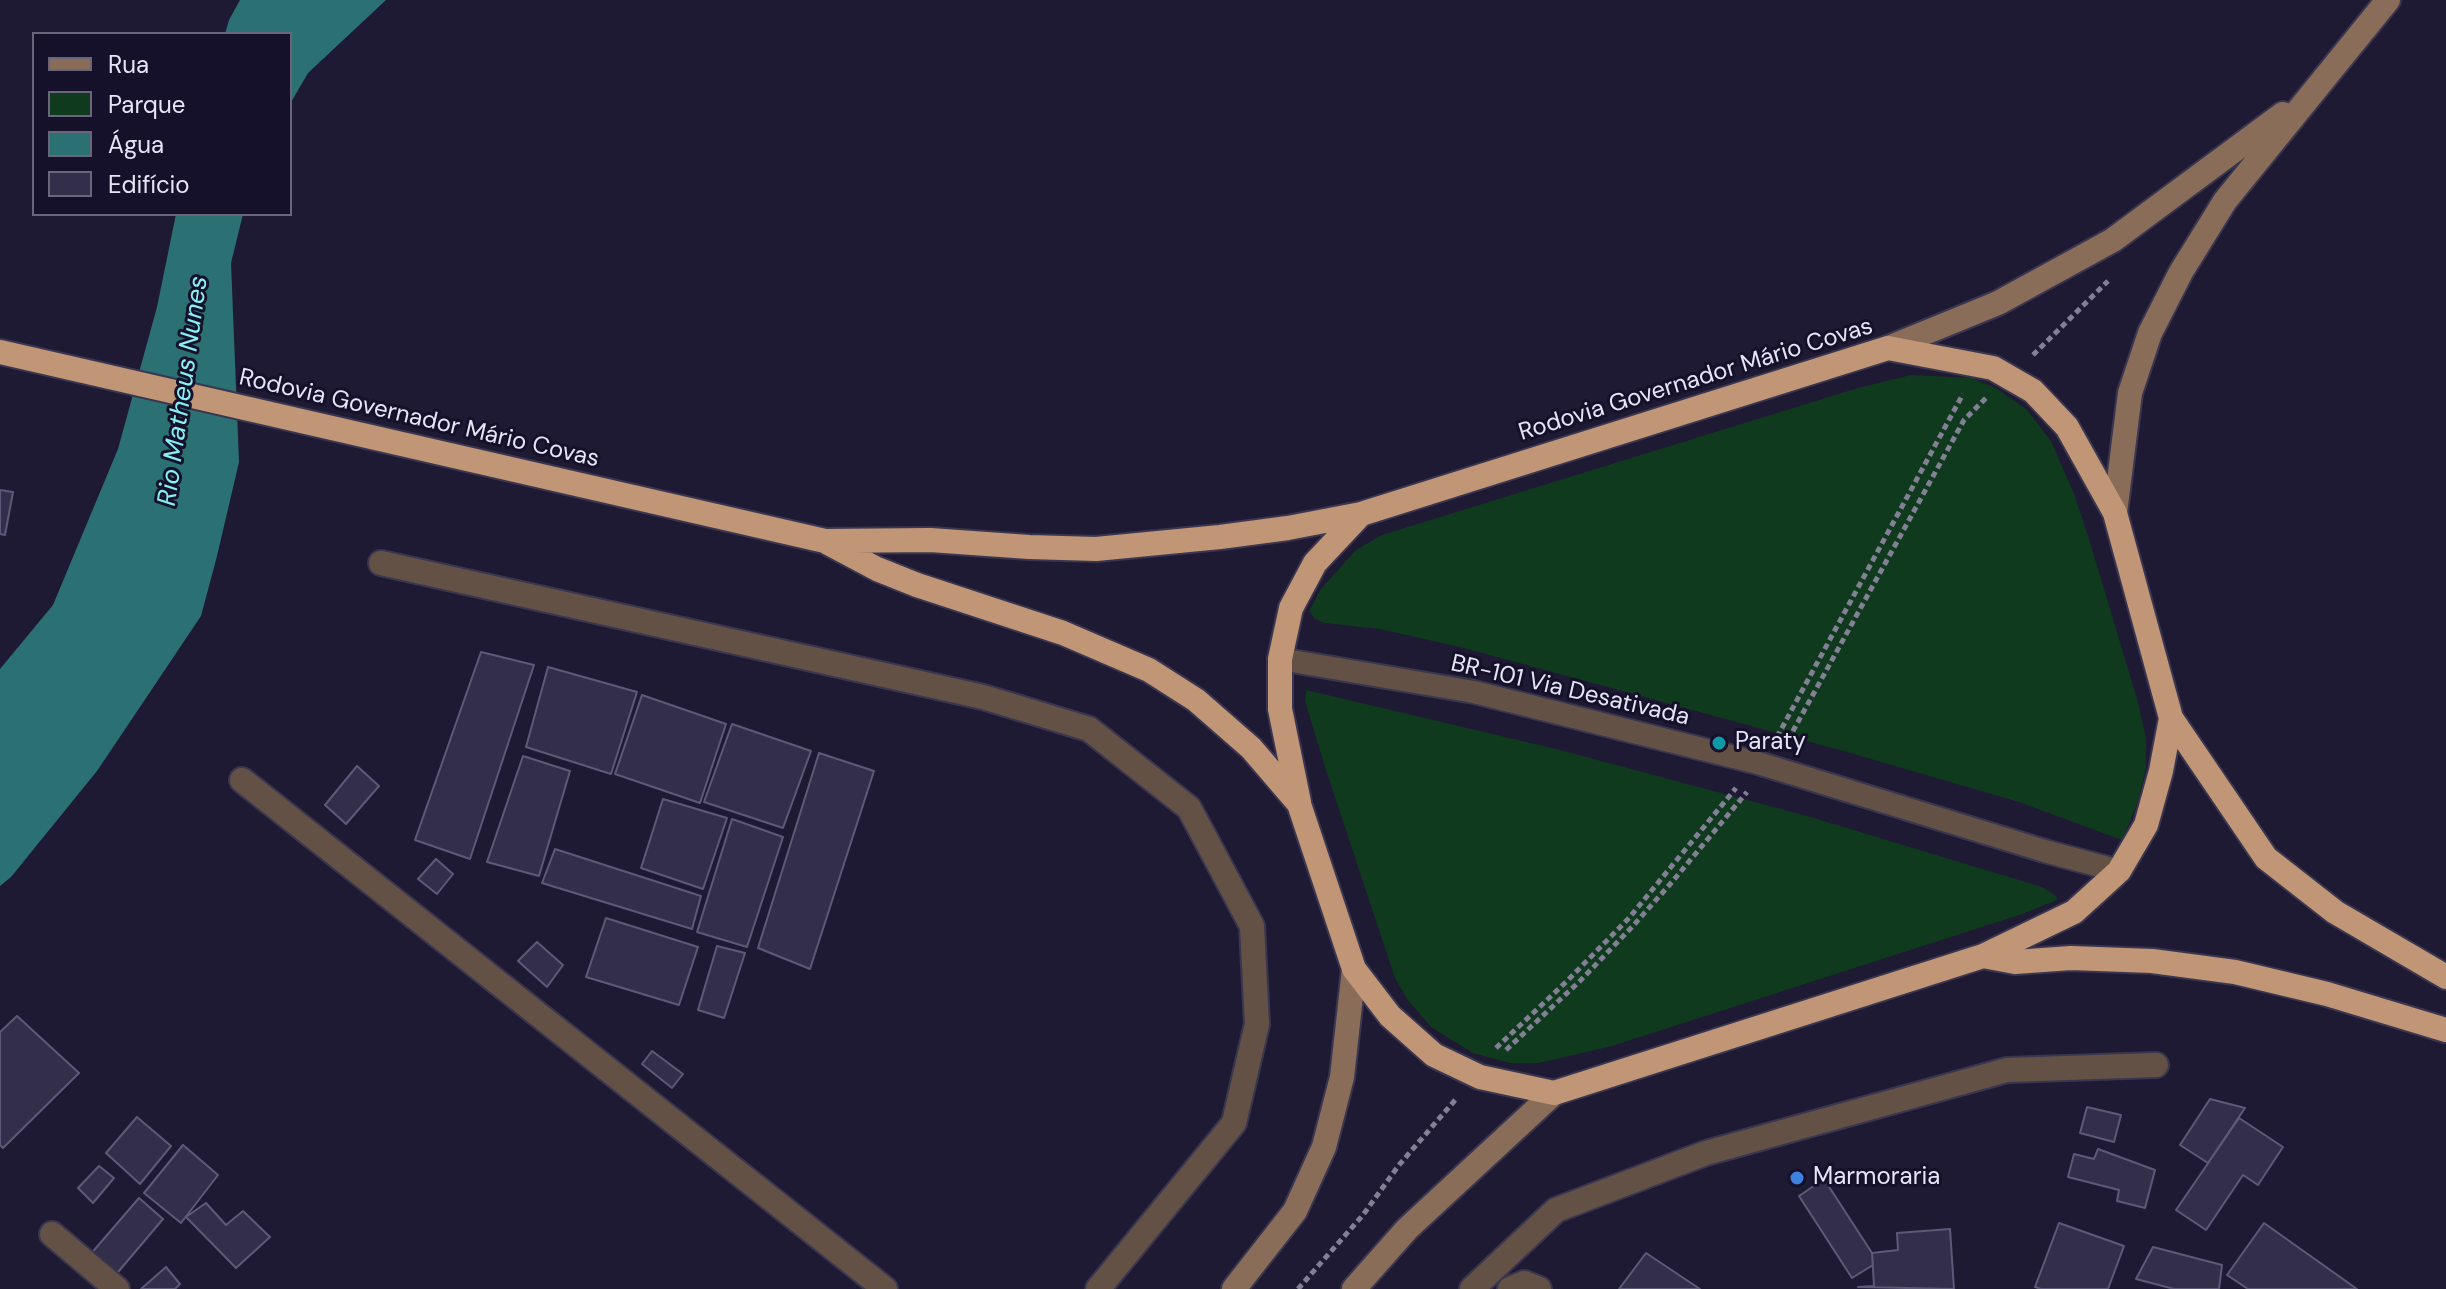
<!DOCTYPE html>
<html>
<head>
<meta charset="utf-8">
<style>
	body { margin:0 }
	#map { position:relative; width:2446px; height:1289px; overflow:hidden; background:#1f1a34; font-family:"DM Sans",sans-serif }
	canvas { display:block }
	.legend { position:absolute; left:32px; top:32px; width:260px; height:184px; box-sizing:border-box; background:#16112a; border:2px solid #69667c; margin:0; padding:10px 14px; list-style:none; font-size:24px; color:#e6e5f7 }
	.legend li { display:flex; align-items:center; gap:16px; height:40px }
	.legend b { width:40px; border:2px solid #69667c }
</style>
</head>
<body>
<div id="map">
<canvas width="2446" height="1289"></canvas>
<ul class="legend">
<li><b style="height:10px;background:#896d58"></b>Rua</li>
<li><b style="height:22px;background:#103a1e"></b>Parque</li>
<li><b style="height:22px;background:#2b7173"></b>Água</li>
<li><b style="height:22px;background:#332f4b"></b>Edifício</li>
</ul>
</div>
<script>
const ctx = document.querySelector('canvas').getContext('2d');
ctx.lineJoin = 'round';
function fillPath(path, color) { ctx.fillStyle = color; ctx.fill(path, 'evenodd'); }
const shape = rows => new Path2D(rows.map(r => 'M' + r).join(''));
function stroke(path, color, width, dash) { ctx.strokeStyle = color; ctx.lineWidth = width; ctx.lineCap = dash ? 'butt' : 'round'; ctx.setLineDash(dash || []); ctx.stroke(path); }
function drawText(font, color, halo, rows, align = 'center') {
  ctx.font = font + ' "DM Sans",sans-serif'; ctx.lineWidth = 6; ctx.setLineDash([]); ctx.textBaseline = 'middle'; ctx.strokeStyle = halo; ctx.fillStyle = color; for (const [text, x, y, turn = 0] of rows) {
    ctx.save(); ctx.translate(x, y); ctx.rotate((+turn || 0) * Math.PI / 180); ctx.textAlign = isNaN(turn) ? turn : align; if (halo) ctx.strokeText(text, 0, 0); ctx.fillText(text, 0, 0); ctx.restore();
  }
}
const green = shape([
	[1911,375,1971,378,1996,388,2027,410,2051,441,2074,494,2088,536,2137,699,2146,738,2146,768,2137,804,2122,840,2019,802,1847,752,1464,648,1380,629,1325,623,1315,619,1309,611,1321,589,1356,550,1382,535,1858,388],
	[1306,690,1560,750,1807,816,2042,887,2056,896,2057,900,2022,914,1612,1046,1539,1063,1510,1063,1473,1053,1431,1027,1407,999,1395,978,1325,767,1305,701]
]);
const water = shape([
	[240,0,386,0,308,73,290,104,290,34,225,34,229,20],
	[176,214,243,214,231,263,239,462,217,556,201,616,97,771,11,877,0,886,0,669,53,605,118,449,157,307]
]);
const building = shape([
	[0,490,13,492,5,535,0,534,0,490],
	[481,652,534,665,470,859,415,840,481,652],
	[548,667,637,692,611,774,526,747,548,667],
	[642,695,726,724,700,803,615,774,642,695],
	[732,724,811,751,783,828,704,802,732,724],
	[819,753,874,771,810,969,758,948,819,753],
	[523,756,570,771,539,876,487,862,523,756],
	[357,766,379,786,346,824,325,805,357,766],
	[663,799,727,818,703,889,641,868,663,799],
	[732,819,783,837,747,947,697,932,732,819],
	[555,849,701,896,692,929,542,883,555,849],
	[436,859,453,874,437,894,418,879,436,859],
	[606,918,698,947,679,1005,586,977,606,918],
	[537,942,563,965,547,987,518,961,537,942],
	[717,946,745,953,724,1018,698,1010,717,946],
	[17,1016,79,1073,3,1148,0,1145,0,1032,17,1016],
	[652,1051,683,1074,672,1088,642,1064,652,1051],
	[2210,1099,2245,1108,2208,1163,2180,1145,2210,1099],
	[2087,1107,2121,1115,2114,1142,2080,1133,2087,1107],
	[137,1117,171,1146,140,1184,106,1153,137,1117],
	[2239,1118,2283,1147,2258,1185,2243,1175,2206,1230,2176,1210,2239,1118],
	[183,1145,218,1175,181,1223,144,1193,183,1145],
	[2098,1149,2155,1170,2145,1208,2117,1201,2119,1190,2068,1177,2074,1154,2094,1159,2098,1149],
	[99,1166,114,1178,93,1203,78,1188,99,1166],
	[1824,1179,1872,1253,1873,1265,1852,1278,1799,1196,1824,1179],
	[139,1198,163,1219,113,1278,89,1256,139,1198],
	[206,1203,226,1225,243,1211,270,1237,236,1268,186,1217,206,1203],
	[2059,1223,2124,1246,2108,1289,2041,1289,2035,1287,2059,1223],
	[2264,1223,2357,1289,2248,1289,2227,1275,2264,1223],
	[1950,1229,1954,1289,1858,1287,1874,1286,1872,1253,1898,1250,1897,1233,1950,1229],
	[2153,1247,2222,1265,2219,1289,2174,1289,2136,1279,2153,1247],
	[1646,1253,1700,1289,1619,1289,1646,1253],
	[166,1267,180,1284,175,1289,141,1289,166,1267]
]);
const path = shape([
	[2033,355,2108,281],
	[1777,737,1963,394],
	[1788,740,1964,420,1987,397],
	[1496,1048,1566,982,1629,918,1736,788],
	[1506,1050,1580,981,1632,927,1672,882,1747,792],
	[1298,1289,1363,1215,1399,1165,1456,1099]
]);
const lane = shape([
	[1280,659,1474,692,1758,763,2048,852,2119,871]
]);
const street = shape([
	[381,563,983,697,1089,729,1189,808,1252,926,1257,1024,1234,1123,1098,1289],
	[242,780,885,1289],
	[52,1234,117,1289],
	[1472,1289,1556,1210,1706,1153,2007,1070,2156,1065],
	[1510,1289,1524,1283,1539,1289]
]);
const secondary = shape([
	[1888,348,1998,303,2113,240,2283,114],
	[2115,513,2130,393,2150,333,2181,272,2225,201,2388,0],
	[1234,1289,1295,1211,1324,1147,1342,1077,1354,969],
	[1354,1289,1407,1229,1554,1093]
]);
const highway = shape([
	[0,352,825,541,930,540,1029,547,1096,549,1220,537,1288,528,1361,514,1888,348,1993,368,2033,391,2067,427,2115,513,2171,718,2266,858,2335,912,2446,977],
	[828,543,877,569,917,585,1063,633,1149,670,1196,700,1251,748,1299,804,1354,969,1390,1016,1434,1055,1480,1077,1554,1093,1983,956,2015,962,2071,958,2152,961,2235,972,2327,994,2446,1030],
	[1299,802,1280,709,1280,659,1291,608,1315,563,1361,514],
	[1983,956,2074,912,2119,871,2146,825,2161,771,2171,718]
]);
const markers = [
	[1719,743,8,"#0f9aa8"],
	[1797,1178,8,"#3f7fe0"]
];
const streetNames = [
	["Rodovia Governador Mário Covas",1696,380,-17],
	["Rodovia Governador Mário Covas",419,419,13],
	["BR-101 Via Desativada",1570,691,13]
];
const poiNames = [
	["Paraty",1735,743],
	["Marmoraria",1813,1178]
];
const waterNames = [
	["Rio Matheus Nunes",184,391,-82]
];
fillPath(green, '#103a1e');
fillPath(water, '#2b7173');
fillPath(building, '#332f4b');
stroke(building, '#5d5978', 2);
stroke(lane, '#3b364f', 26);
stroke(street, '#3b364f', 28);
stroke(secondary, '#3b364f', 28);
stroke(highway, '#3b364f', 28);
stroke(path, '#838096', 5, [6, 4]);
stroke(lane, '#625144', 22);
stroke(street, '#625144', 24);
stroke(secondary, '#896d58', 24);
stroke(highway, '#c19676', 24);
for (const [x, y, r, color] of markers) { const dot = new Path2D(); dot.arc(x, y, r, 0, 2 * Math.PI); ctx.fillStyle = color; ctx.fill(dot); stroke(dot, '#16112a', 3); }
drawText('24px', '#e6e5f7', '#16112a', streetNames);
drawText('24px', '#e6e5f7', '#16112a', poiNames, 'left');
drawText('italic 26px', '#87f2f5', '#16112a', waterNames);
</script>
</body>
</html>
